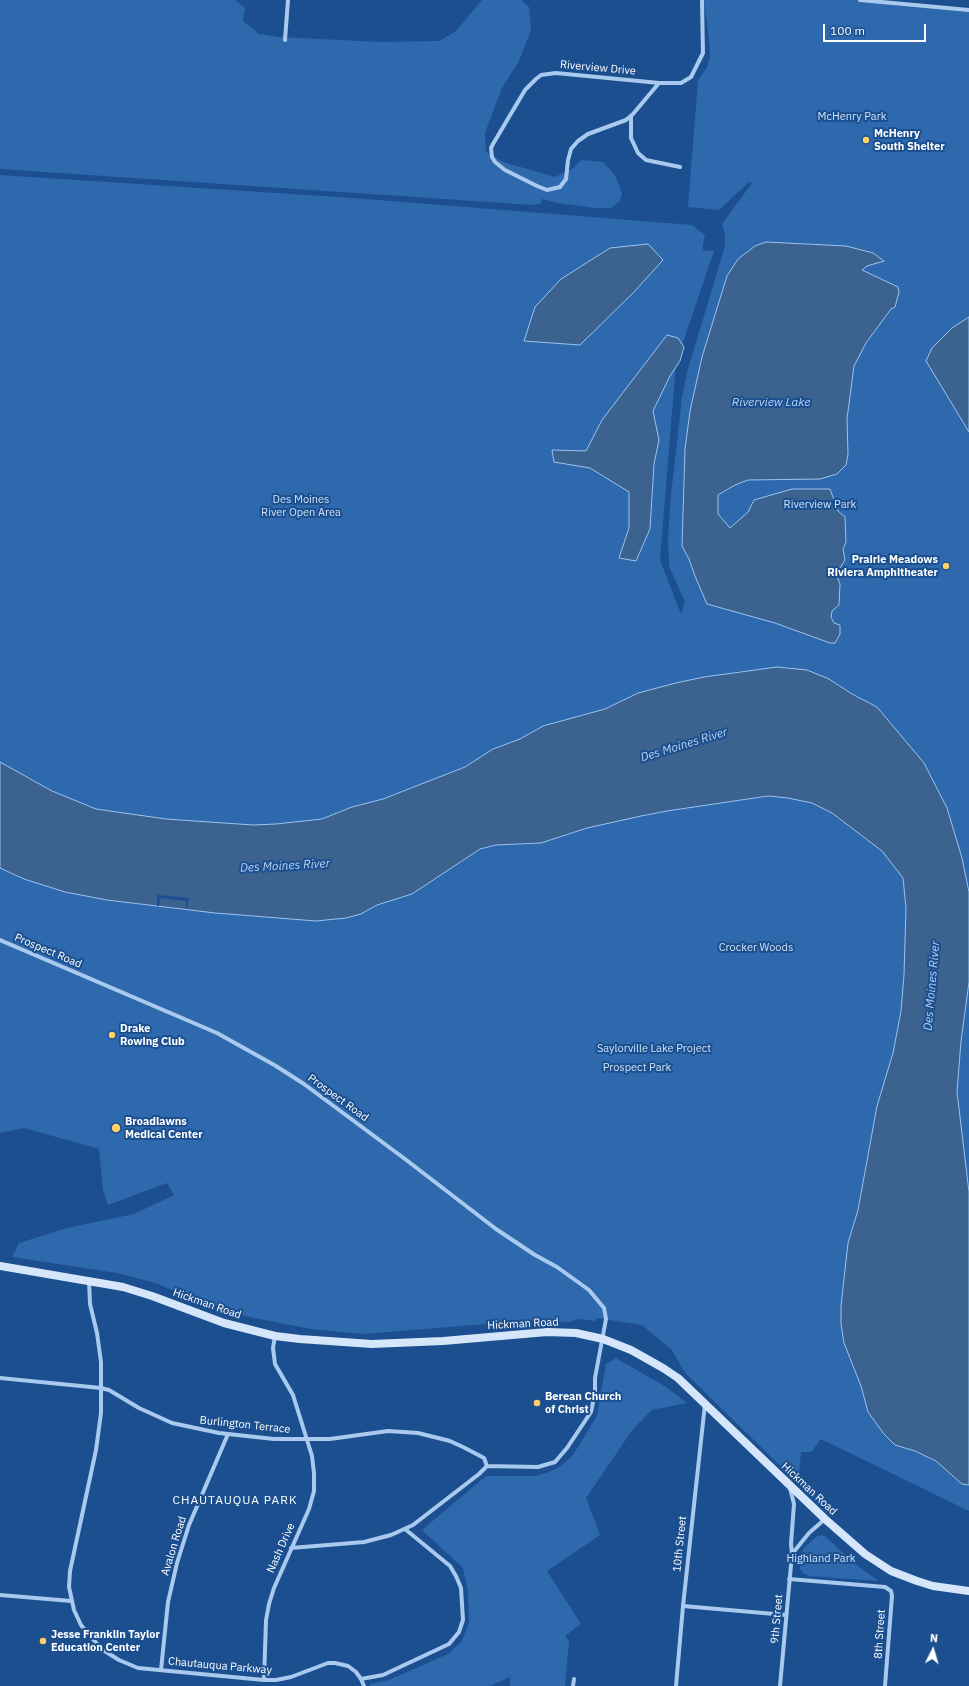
<!DOCTYPE html>
<html>
<head>
<meta charset="utf-8">
<style>
	body { margin:0 }
	#map { position:relative; width:969px; height:1686px; overflow:hidden; background:#1b4f8f; font-family:"IBM Plex Sans",sans-serif }
	canvas { display:block }
	.north { position:absolute; left:913px; top:1630px; width:40px; height:40px; -webkit-text-stroke:3px #1b4f8f; paint-order:stroke; rotate:5deg; font-size:11px; font-weight:700; line-height:16px; text-align:center; color:#fff }
	.north::after { content:''; display:block; margin:auto; width:14px; height:18px; background:#fff; clip-path:polygon(50% 0,100% 100%,50% 72%,0 100%) }
	.scale { position:absolute; left:823px; top:24px; width:103px; height:18px; box-sizing:border-box; border:2px solid #fff; border-top:0; padding-left:5px; font-size:12px; line-height:14px; white-space:nowrap; color:#fff; -webkit-text-stroke:3px #1b4f8f; paint-order:stroke }
</style>
</head>
<body>
<div id="map">
<canvas width="969" height="1686"></canvas>
<div class="north">N</div>
<div class="scale">100 m</div>
</div>
<script>
const ctx = document.querySelector('canvas').getContext('2d');
ctx.lineJoin = 'round';
function fillPath(path, color) { ctx.fillStyle = color; ctx.fill(path, 'evenodd'); }
const shape = rows => new Path2D(rows.map(r => 'M' + r).join(''));
function stroke(path, color, width, dash) { ctx.strokeStyle = color; ctx.lineWidth = width; ctx.lineCap = dash ? 'butt' : 'round'; ctx.setLineDash(dash || []); ctx.stroke(path); }
function drawText(font, color, halo, rows, align = 'center') {
  ctx.font = font + ' "IBM Plex Sans",sans-serif'; ctx.lineWidth = 4; ctx.setLineDash([]); ctx.textBaseline = 'middle'; ctx.strokeStyle = halo; ctx.fillStyle = color; for (const [text, x, y, turn = 0] of rows) {
    ctx.save(); ctx.translate(x, y); ctx.rotate((+turn || 0) * Math.PI / 180); ctx.textAlign = isNaN(turn) ? turn : align; if (halo) ctx.strokeText(text, 0, 0); ctx.fillText(text, 0, 0); ctx.restore();
  }
}
const green = shape([
	[0,0,235,0,245,8,243,21,259,34,279,37,381,42,439,41,455,32,482,0,521,0,529,7,531,30,519,61,502,88,485,133,486,152,503,162,555,177,574,168,581,160,603,162,615,175,622,193,620,201,611,208,596,208,558,203,542,199,540,204,533,205,0,169],
	[704,0,860,0,969,10,969,892,962,858,947,808,924,763,877,707,852,694,829,679,740,671,676,683,638,693,605,709,543,726,520,739,493,749,465,767,383,799,352,807,322,819,276,824,253,825,166,819,96,809,52,791,0,762,0,175,353,198,692,225,705,235,703,245,703,250,714,251,676,363,660,560,681,614,685,602,669,566,668,539,671,495,682,397,687,372,725,246,725,234,722,224,752,183,749,182,719,210,688,207,698,80,706,69,710,57,709,40],
	[768,796,788,798,812,803,832,813,882,851,903,878,906,908,904,975,901,1011,893,1053,877,1106,858,1210,848,1243,844,1281,861,1386,868,1412,884,1434,895,1445,915,1451,936,1461,962,1484,969,1485,969,1511,821,1439,811,1452,801,1452,798,1483,685,1373,672,1350,642,1325,596,1318,596,1321,577,1319,570,1322,537,1321,499,1323,363,1334,311,1329,249,1317,218,1308,155,1283,117,1273,12,1257,19,1243,67,1228,134,1214,174,1195,167,1183,108,1205,103,1190,99,1149,24,1128,0,1133,0,868,24,879,65,892,147,905,237,915,301,920,316,921,346,918,361,914,377,905,412,894,480,849,496,845,541,843,587,828,641,816,667,811],
	[969,982,969,1192,957,1092,961,1041],
	[616,1358,666,1387,687,1403,652,1410,633,1429,586,1498,600,1535,547,1571,581,1624,565,1636,569,1641,565,1686,510,1686,510,1677,490,1686,370,1686,370,1684,389,1680,448,1654,462,1641,469,1623,468,1591,463,1568,422,1530,486,1476,535,1476,549,1472,561,1466,573,1455,597,1416,606,1364],
	[822,1535,826,1537,856,1565,879,1581,809,1576,803,1573,800,1569,799,1558,804,1548,816,1537]
]);
const water = shape([
	[766,242,846,246,873,253,884,261,867,266,862,270,898,287,899,292,895,307,891,309,866,343,854,366,847,419,848,454,846,465,837,474,820,479,748,480,735,485,718,495,718,514,730,528,748,512,754,500,792,489,830,489,838,511,845,517,846,542,843,549,845,560,836,574,840,584,839,605,832,611,831,617,834,623,840,625,840,634,835,643,830,643,775,623,707,604,695,576,689,559,682,546,685,449,690,411,702,357,727,276,738,259,755,246,766,242],
	[648,244,663,260,634,292,580,345,524,341,535,307,561,279,610,248,648,244],
	[969,317,969,432,926,361,932,348,952,328,969,317],
	[667,335,678,338,684,347,680,361,670,376,653,411,659,440,654,464,650,529,636,561,619,558,629,528,629,492,590,468,554,462,552,450,586,451,602,420,667,335],
	[777,667,807,670,829,679,852,694,877,707,924,763,947,808,962,858,969,892,969,982,961,1041,957,1092,969,1192,969,1485,962,1484,936,1461,915,1451,895,1445,884,1434,868,1412,861,1386,844,1343,841,1324,841,1306,848,1243,858,1210,877,1106,893,1053,901,1011,904,975,906,908,903,878,882,851,832,813,812,803,788,798,768,796,667,811,641,816,587,828,541,843,496,845,480,849,412,894,377,905,361,914,346,918,316,921,215,913,107,900,65,892,24,879,0,868,0,762,52,791,96,809,166,819,253,825,276,824,322,819,352,807,383,799,465,767,493,749,520,739,543,726,605,709,638,693,676,683,704,677,777,667]
]);
const pier = shape([
	[157,895,190,898,189,901,188,901,187,908,186,908,186,901,160,898,159,906,157,906]
]);
const minor = shape([
	[860,0,969,10],
	[285,40,288,0],
	[659,83,556,73,541,75,536,79,525,90,493,144,491,148,492,157,495,162,505,170,537,186,547,190,560,187,566,179,568,160,571,149,578,141,588,134,626,120,633,114,659,83,681,83,691,77,703,53,702,0],
	[631,116,631,138,638,153,646,160,680,167],
	[0,940,217,1033,276,1066,304,1084,405,1159,496,1229,535,1255,557,1267,589,1290,604,1308,606,1319,595,1378,595,1393,591,1412,567,1448,555,1462,538,1467,487,1466,479,1474,413,1525,391,1535,364,1542,291,1548],
	[89,1281,90,1304,97,1333,101,1362,101,1413,96,1450,70,1571,69,1587,74,1610,81,1625,89,1635,103,1650,119,1660,138,1668,264,1680,276,1680,291,1677,328,1663,335,1663,348,1666,356,1672,361,1679,383,1675,449,1644,459,1632,463,1620,461,1588,456,1576,450,1566,405,1529],
	[0,1378,101,1388,109,1390,139,1408,172,1423,219,1433,274,1439,330,1439,388,1431,418,1433,450,1441,465,1448,484,1458,487,1466],
	[792,1554,809,1533,825,1519],
	[789,1579,885,1587,891,1591,892,1596,885,1686],
	[0,1595,71,1601],
	[683,1606,786,1615],
	[161,1670,168,1602,177,1563,189,1525,228,1434],
	[361,1679,364,1686],
	[264,1680,266,1620,269,1604,274,1588,309,1509,314,1491,314,1473,312,1456,293,1395,275,1364,273,1348,275,1336],
	[573,1686,574,1679],
	[676,1686,683,1606,705,1404],
	[780,1686,792,1554,791,1544,794,1504,790,1488]
]);
const secondary = shape([
	[0,1266,123,1287,152,1296,224,1323,275,1336,300,1339,372,1344,443,1341,547,1332,576,1333,603,1339,631,1350,663,1368,678,1378,825,1519,865,1554,891,1571,917,1581,933,1586,969,1591]
]);
const markers = [
	[866,140,4,"#ffd166"],
	[946,566,4,"#ffd166"],
	[112,1035,4,"#ffd166"],
	[116,1128,5,"#ffd166"],
	[537,1403,4,"#ffd166"],
	[43,1641,4,"#ffd166"]
];
const streetNames = [
	["Riverview Drive",598,68,5],
	["Prospect Road",48,951,23],
	["Prospect Road",338,1098,36],
	["Hickman Road",207,1304,19],
	["Hickman Road",523,1324,-3],
	["Burlington Terrace",245,1425,6],
	["Hickman Road",809,1489,43],
	["10th Street",680,1544,-84],
	["Avalon Road",174,1546,-73],
	["Nash Drive",281,1548,-66],
	["9th Street",777,1619,-85],
	["8th Street",880,1634,-86],
	["Chautauqua Parkway",220,1666,5]
];
const parkNames = [
	["McHenry Park",852,117],
	["Des Moines",301,500],
	["River Open Area",301,513],
	["Riverview Park",820,505],
	["Crocker Woods",756,948],
	["Saylorville Lake Project",654,1049],
	["Prospect Park",637,1068],
	["Highland Park",821,1559]
];
const poiNames = [
	["McHenry",874,134],
	["South Shelter",874,147],
	["Prairie Meadows",938,560,"right"],
	["Riviera Amphitheater",938,573,"right"],
	["Drake",120,1029],
	["Rowing Club",120,1042],
	["Broadlawns",125,1122],
	["Medical Center",125,1135],
	["Berean Church",545,1397],
	["of Christ",545,1410],
	["Jesse Franklin Taylor",51,1635],
	["Education Center",51,1648]
];
const waterNames = [
	["Riverview Lake",771,403],
	["Des Moines River",684,745,-17],
	["Des Moines River",285,866,-3],
	["Des Moines River",932,986,-85]
];
const neighbourhoodNames = [
	["CHAUTAUQUA PARK",235,1501]
];
fillPath(green, '#2e69ad');
fillPath(water, '#3c6290');
stroke(water, '#9cc4f0', 1);
fillPath(pier, '#1b4f8f');
stroke(minor, '#a9c9ee', 4);
stroke(secondary, '#d6e6fa', 8);
for (const [x, y, r, color] of markers) { const dot = new Path2D(); dot.arc(x, y, r, 0, 2 * Math.PI); ctx.fillStyle = color; ctx.fill(dot); stroke(dot, '#1b4f8f', 1.5); }
drawText('11px', '#fff', '#1b4f8f', streetNames);
drawText('11px', '#cfe3fa', '#1b4f8f', parkNames);
drawText('bold 11px', '#fff', '#1b4f8f', poiNames, 'left');
drawText('italic 12px', '#b5d3f5', '#1b4f8f', waterNames);
ctx.letterSpacing = '1px';
drawText('12px', '#fff', '#1b4f8f', neighbourhoodNames);
ctx.letterSpacing = '0px';
</script>
</body>
</html>
